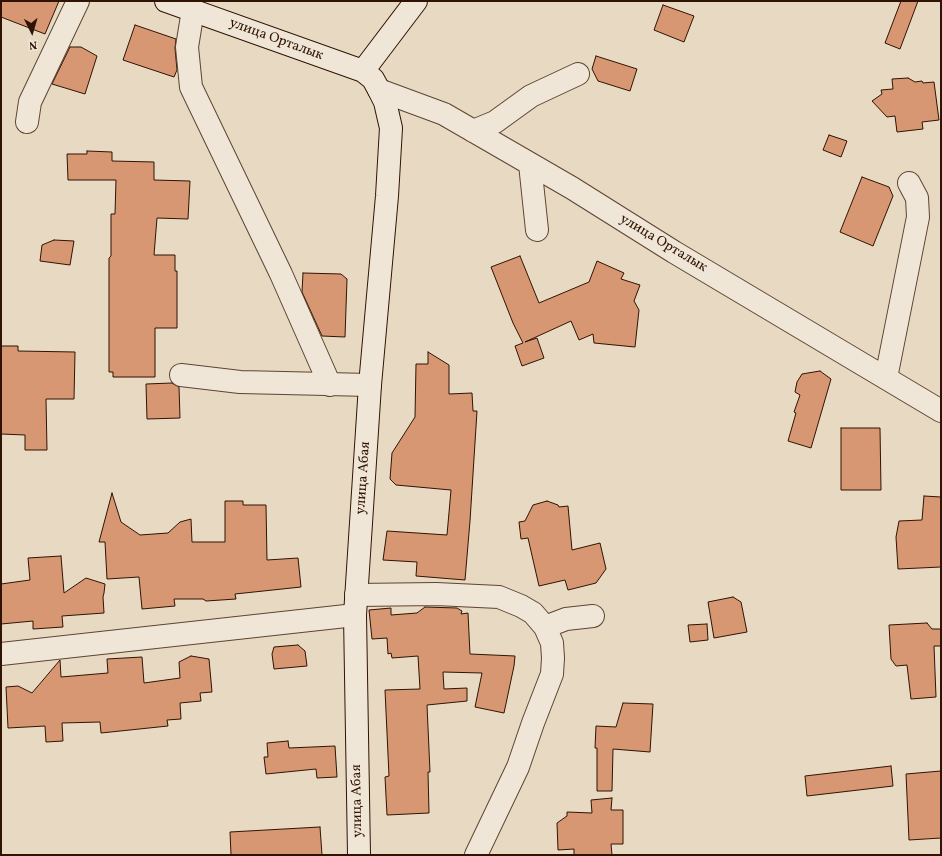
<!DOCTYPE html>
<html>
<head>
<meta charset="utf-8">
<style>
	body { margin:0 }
	#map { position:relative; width:942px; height:856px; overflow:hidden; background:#e8d9c2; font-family:Vollkorn,serif }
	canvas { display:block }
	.frame { position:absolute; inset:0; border:2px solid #2f1303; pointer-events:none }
	.north { position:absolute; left:12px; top:12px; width:40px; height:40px; -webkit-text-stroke:3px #f0e6d7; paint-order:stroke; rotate:175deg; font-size:11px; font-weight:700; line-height:16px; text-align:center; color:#2f1303 }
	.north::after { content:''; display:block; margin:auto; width:14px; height:18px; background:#2f1303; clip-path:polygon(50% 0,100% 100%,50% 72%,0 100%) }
</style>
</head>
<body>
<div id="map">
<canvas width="942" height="856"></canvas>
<div class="frame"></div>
<div class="north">N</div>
</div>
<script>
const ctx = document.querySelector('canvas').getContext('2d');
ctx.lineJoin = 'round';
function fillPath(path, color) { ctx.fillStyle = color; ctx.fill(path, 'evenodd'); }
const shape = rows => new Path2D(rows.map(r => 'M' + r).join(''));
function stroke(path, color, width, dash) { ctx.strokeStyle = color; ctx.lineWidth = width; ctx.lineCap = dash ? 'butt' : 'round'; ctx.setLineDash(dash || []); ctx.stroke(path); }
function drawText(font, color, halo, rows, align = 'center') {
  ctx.font = font + ' Vollkorn,serif'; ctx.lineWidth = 3; ctx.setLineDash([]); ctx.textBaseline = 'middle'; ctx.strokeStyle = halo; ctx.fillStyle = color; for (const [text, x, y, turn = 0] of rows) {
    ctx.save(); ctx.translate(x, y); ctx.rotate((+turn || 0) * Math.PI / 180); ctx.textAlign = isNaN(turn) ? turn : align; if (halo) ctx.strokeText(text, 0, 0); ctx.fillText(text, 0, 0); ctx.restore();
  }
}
const building = shape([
	[1,1,59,1,45,34,1,17,1,1],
	[901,1,918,1,900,49,885,43,901,1],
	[663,5,694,16,684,42,654,30,663,5],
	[135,25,176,39,175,48,177,70,174,77,123,60,135,25],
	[70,47,81,47,97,56,85,94,52,84,70,47],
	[596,56,637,69,630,91,598,81,592,69,596,56],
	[908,78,915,82,922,81,923,83,934,82,939,120,922,122,923,129,897,132,895,116,887,117,872,101,882,94,881,90,893,89,892,79,908,78],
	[829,135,847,141,841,157,823,150,829,135],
	[87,151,112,152,112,161,154,162,154,180,190,181,188,219,157,218,154,255,175,255,175,271,177,271,177,328,155,328,155,377,113,377,113,372,109,372,109,258,111,256,111,214,115,214,116,180,68,180,67,154,87,154,87,151],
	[862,177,889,187,893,196,873,246,840,232,862,177],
	[54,240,74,241,70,265,40,261,42,245,54,240],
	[520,256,539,303,589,282,597,261,624,273,621,279,640,285,634,301,639,310,635,347,594,343,593,334,579,340,571,321,525,342,537,338,544,358,522,366,515,346,523,343,513,323,491,267,520,256],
	[303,273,341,274,347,279,345,337,322,336,302,292,303,273],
	[1,346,18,346,18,351,75,352,74,399,46,399,47,450,25,450,25,435,1,434,1,346],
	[428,352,449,365,449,394,472,393,473,411,477,411,470,521,465,580,416,576,417,562,383,560,387,531,447,535,451,490,396,485,390,479,392,453,415,417,416,364,428,364,428,352],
	[820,371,831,379,811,448,788,441,796,413,794,412,800,395,795,392,797,382,802,374,820,371],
	[172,383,179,387,180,418,147,419,146,384,172,383],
	[841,428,880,428,881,490,841,490,841,428],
	[112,493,121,522,140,535,168,533,180,522,191,519,192,542,225,542,225,501,243,501,243,505,266,505,267,560,298,558,301,587,235,594,236,599,206,601,203,599,174,599,175,606,142,609,139,577,107,579,105,542,99,542,112,493],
	[924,496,941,497,941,567,898,569,896,537,899,521,922,520,924,496],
	[547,501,558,505,559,507,568,506,572,550,600,543,606,569,596,583,568,590,565,580,539,586,528,538,521,539,519,522,525,521,533,505,547,501],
	[61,556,64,593,86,578,105,584,104,593,103,597,104,613,62,616,63,627,33,629,33,621,1,624,1,584,30,580,28,558,61,556],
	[733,597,741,602,747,632,714,638,708,602,733,597],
	[425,607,457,608,462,611,461,614,468,613,470,654,515,656,514,666,504,713,475,707,482,673,443,672,444,689,467,688,467,701,427,705,430,772,428,772,429,813,387,815,385,777,389,776,385,690,420,689,418,656,392,658,391,653,388,654,387,638,372,639,369,610,391,608,391,615,417,613,425,607],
	[927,623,932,629,941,629,941,646,934,646,936,697,911,699,907,665,896,666,891,659,889,625,927,623],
	[707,624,708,640,690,642,688,625,707,624],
	[298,645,305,651,307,666,274,669,272,654,274,647,298,645],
	[191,656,209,659,212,692,200,693,201,701,180,703,181,719,167,720,168,726,101,733,100,722,62,723,63,741,46,742,45,726,8,728,6,687,18,686,32,693,60,660,61,677,108,673,107,659,142,657,144,683,180,678,179,662,191,656],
	[623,703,653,704,650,752,613,749,612,791,597,791,597,748,595,748,596,726,616,727,623,703],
	[288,741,289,748,335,746,337,777,317,778,316,769,266,774,264,757,268,757,267,743,288,741],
	[891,766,893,786,807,796,805,776,891,766],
	[941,771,941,838,909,840,906,774,941,771],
	[612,798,611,810,623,810,623,844,611,844,612,855,574,855,574,849,558,850,557,823,567,816,567,812,592,813,591,800,612,798],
	[320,827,322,855,231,855,230,832,320,827]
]);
const street = shape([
	[193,10,187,47,191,87,281,274,330,385],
	[379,90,444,114,515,155,572,188,674,252,941,411],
	[27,122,30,102,78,1],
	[473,131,495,122,531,96,578,74],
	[530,164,537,230],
	[181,375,240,382,370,385],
	[886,378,918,217,917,198,909,183],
	[356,595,436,594,499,597,521,606,533,613,545,627,552,643,553,658,552,674,533,723,518,767,476,855],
	[545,627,566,619,593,616],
	[1,654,355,615]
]);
const secondary = shape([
	[166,1,363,71,373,79,379,90,385,102,391,128,387,196,370,385,355,615,359,855],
	[363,71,416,1]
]);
const streetNames = [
	["улица Орталык",276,40,20],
	["улица Орталык",663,244,31],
	["улица Абая",364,478,-86],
	["улица Абая",358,801,-91]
];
fillPath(building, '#d79772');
stroke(building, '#2f1303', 1);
stroke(street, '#5d4433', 24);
stroke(secondary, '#2f1303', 24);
stroke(street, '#f0e6d7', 22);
stroke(secondary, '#f0e6d7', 22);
drawText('14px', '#2f1303', '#f0e6d7', streetNames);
</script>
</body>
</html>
